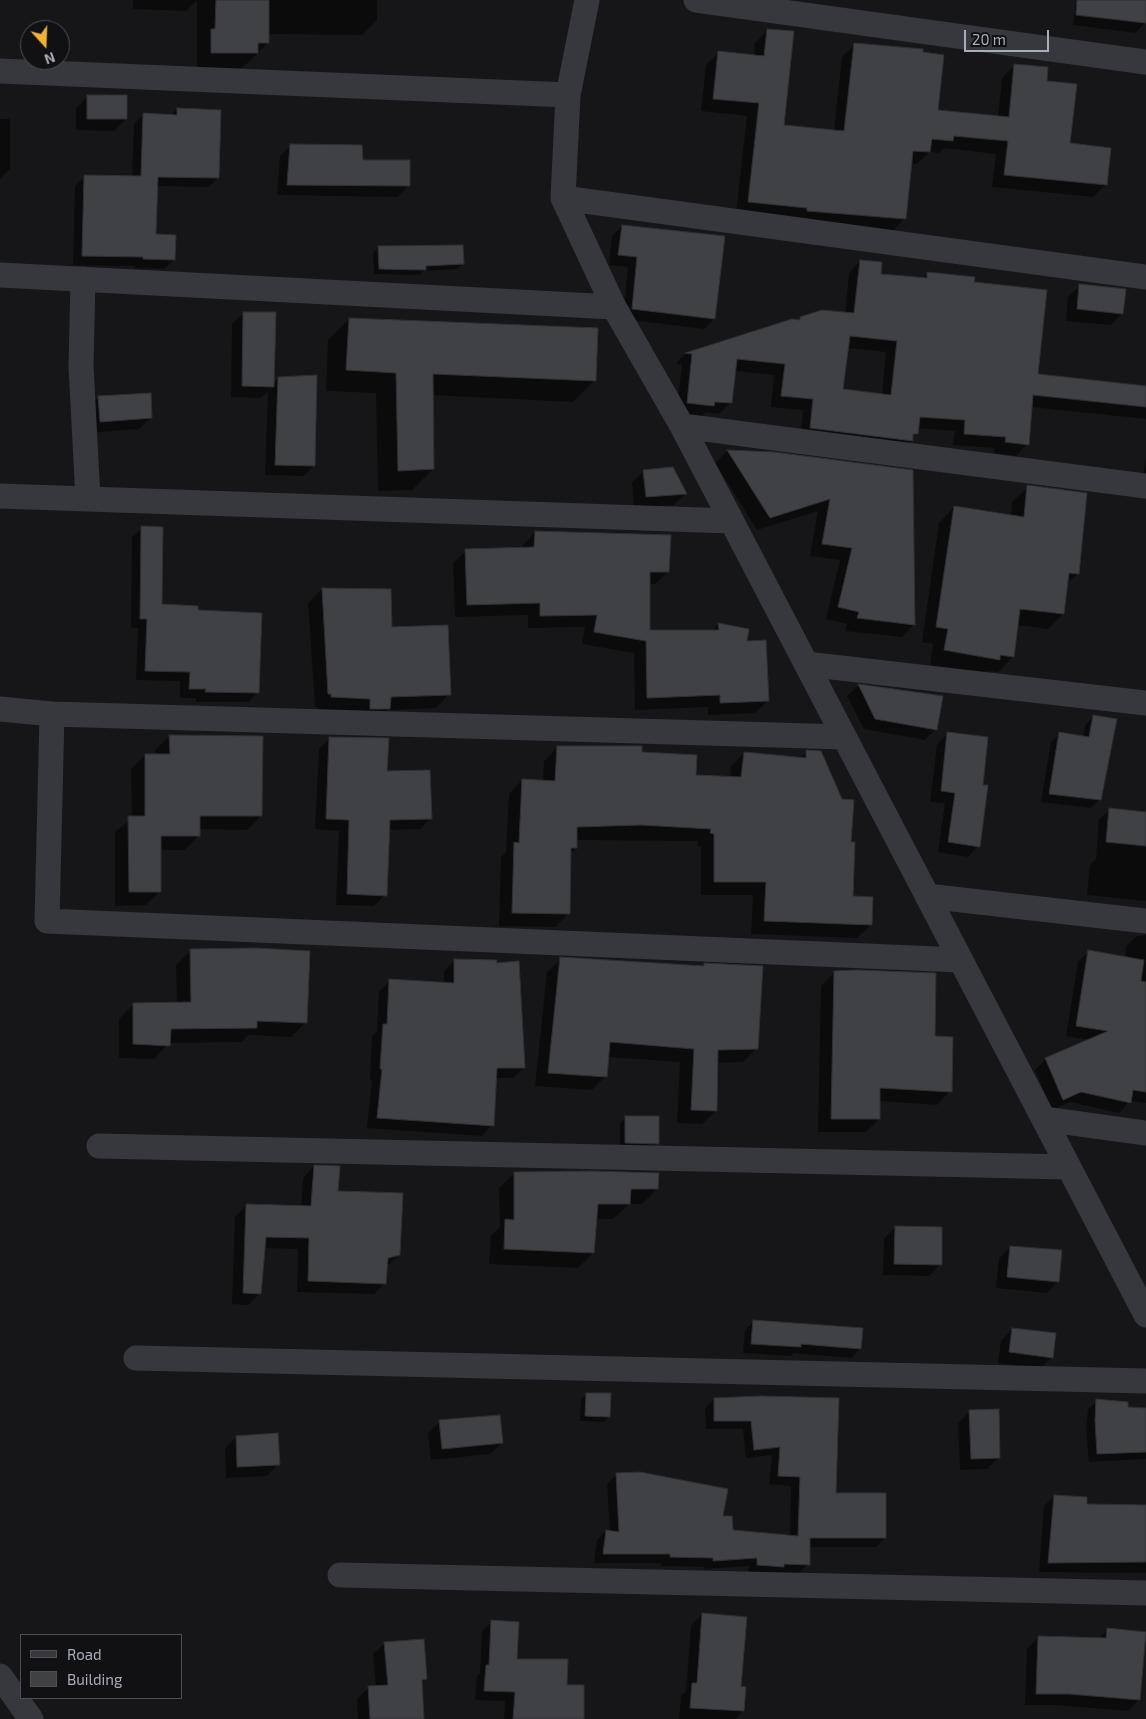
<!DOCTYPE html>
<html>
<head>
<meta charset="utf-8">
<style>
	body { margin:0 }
	#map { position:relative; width:1146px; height:1719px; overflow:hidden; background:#161618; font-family:"Exo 2",sans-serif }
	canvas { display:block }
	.legend { position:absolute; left:20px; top:1634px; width:162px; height:65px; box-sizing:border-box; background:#111113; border:1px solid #4d4f55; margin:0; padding:6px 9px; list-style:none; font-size:15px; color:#a8adb8 }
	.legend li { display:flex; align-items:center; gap:10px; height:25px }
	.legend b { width:25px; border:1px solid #4d4f55 }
	.north { position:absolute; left:20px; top:20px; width:50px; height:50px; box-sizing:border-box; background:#111113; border:1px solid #4d4f55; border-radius:50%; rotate:160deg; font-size:14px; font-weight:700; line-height:20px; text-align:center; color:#a8adb8 }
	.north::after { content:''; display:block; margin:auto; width:18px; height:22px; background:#f2b134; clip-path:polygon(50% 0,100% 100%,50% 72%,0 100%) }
	.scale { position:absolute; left:964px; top:30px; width:85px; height:22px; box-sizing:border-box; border:2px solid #a8adb8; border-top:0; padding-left:6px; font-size:15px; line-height:18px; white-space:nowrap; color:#a8adb8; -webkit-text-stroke:4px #111113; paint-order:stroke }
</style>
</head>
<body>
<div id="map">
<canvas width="1146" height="1719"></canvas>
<ul class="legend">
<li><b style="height:6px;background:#37383d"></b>Road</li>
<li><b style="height:14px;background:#404145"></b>Building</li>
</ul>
<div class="north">N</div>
<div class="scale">20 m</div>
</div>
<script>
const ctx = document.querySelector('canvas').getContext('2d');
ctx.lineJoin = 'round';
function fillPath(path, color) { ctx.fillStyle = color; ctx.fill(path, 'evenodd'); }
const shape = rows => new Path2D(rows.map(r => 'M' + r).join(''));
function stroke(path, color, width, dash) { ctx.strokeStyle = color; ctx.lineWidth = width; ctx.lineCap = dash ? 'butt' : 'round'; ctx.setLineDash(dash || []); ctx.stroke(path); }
const shadow = shape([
	[133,0,377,0,377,20,362,35,268,34,268,43,242,68,197,68,197,0,186,11,133,9],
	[1076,0,1146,0,1145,23,1135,33,1073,25],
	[768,30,782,126,834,131,842,57,855,44,937,111,998,117,1002,78,1015,65,1046,82,1069,144,1105,185,1093,197,992,187,996,154,944,148,939,153,929,152,917,164,911,164,904,219,892,232,736,214,747,116,701,111,706,65,719,52,754,56,755,43],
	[88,96,126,119,114,131,76,130,76,108],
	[177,109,218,178,208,187,156,186,155,236,174,260,164,269,134,268,134,266,73,265,75,186,85,176,132,177,134,124,144,114,171,115],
	[0,119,10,119,10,169,0,179],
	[291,146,361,162,408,186,398,197,277,195,280,156],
	[622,226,714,319,704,329,623,319,628,267,609,265,612,236],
	[378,247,463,264,457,269,423,271,419,275,374,274,373,253],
	[860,261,880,275,922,279,928,273,973,283,1036,375,1146,387,1146,419,1031,407,1027,444,1016,456,994,453,995,448,953,445,955,431,917,428,912,441,901,452,800,439,803,410,771,407,774,375,735,371,731,403,719,414,706,412,702,416,676,414,682,365,676,364,685,354,792,321,797,321,801,318,845,314,849,273],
	[847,348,886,352,882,395,842,390],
	[1080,285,1122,313,1111,325,1066,321,1068,297],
	[244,313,273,384,278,378,314,466,303,476,265,475,268,391,261,398,231,397,232,324],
	[349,319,594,381,573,402,432,395,433,469,412,490,378,491,376,393,326,391,328,340],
	[98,398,151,418,139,429,88,433,87,409],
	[727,451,774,454,912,472,914,624,902,637,845,631,847,624,826,619,840,560,810,556,818,511,757,530,715,463],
	[1146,458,1146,476,1143,475],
	[644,471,685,494,674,505,634,508,632,482],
	[1028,487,1078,573,1067,584,1063,614,1048,629,1017,625,1013,657,998,672,987,671,983,674,930,665,933,644,922,642,939,523,954,507,1011,516,1012,502],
	[142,528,161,605,196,612,258,692,248,702,196,702,196,698,180,698,180,681,136,680,138,628,131,628,132,537],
	[535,532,668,572,655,584,648,584,648,631,712,631,719,624,745,642,768,701,755,713,708,715,708,707,635,710,634,653,582,644,585,627,528,628,528,615,455,617,453,563,466,551,522,548,523,545],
	[322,589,390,591,390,628,449,694,436,708,388,710,375,723,318,710,318,707,315,707,308,603],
	[858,686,942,697,936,729,925,740,864,729,847,696],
	[1094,716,1100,799,1091,808,1041,802,1051,742,1060,734,1083,738,1085,725],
	[947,734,981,786,978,846,968,857,938,852,945,803,930,802,937,744],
	[169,736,261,816,247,830,199,829,199,835,185,850,159,850,160,891,146,905,115,906,115,832,132,818,131,769,145,755,156,755,155,750],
	[330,738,386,772,431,818,420,829,388,830,385,895,374,906,336,905,339,831,315,829,319,749],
	[558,747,640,753,695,776,730,778,731,766,744,753,800,758,807,752,850,843,851,897,871,925,857,938,751,934,753,895,701,895,701,846,698,846,698,841,576,840,576,848,570,854,568,914,555,927,499,926,501,857,506,852,509,794,522,780,543,781,544,761],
	[1109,810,1146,813,1146,901,1087,895,1090,865,1096,859,1099,820],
	[1146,935,1146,1103,1130,1101,1119,1113,1070,1102,1052,1110,1035,1070,1046,1059,1091,1040,1066,1036,1078,962,1089,951,1125,958,1126,946,1137,936],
	[191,950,306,1022,291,1037,248,1035,242,1042,169,1043,154,1059,119,1058,119,1019,134,1004,177,1004,176,965],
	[561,959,702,967,704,965,757,1048,743,1062,716,1063,716,1111,702,1124,677,1123,680,1062,607,1057,606,1076,592,1090,535,1086,547,972],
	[455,960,524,1068,513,1078,495,1078,492,1125,482,1136,367,1128,372,1080,370,1080,372,1036,377,1031,379,991,390,981,444,984,444,971],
	[834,973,934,1037,950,1091,937,1105,879,1101,879,1119,866,1132,818,1132,821,986],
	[626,1117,658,1143,652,1149,620,1148,620,1123],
	[314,1166,399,1255,386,1267,385,1283,374,1294,297,1292,298,1249,264,1248,260,1293,248,1305,232,1304,235,1217,246,1205,301,1207,303,1178],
	[515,1173,657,1189,642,1204,629,1204,613,1219,596,1219,593,1253,578,1268,489,1264,491,1236,500,1227,499,1188],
	[895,1227,940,1264,929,1276,883,1275,884,1239],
	[1011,1247,1058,1281,1047,1293,996,1288,999,1258],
	[754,1321,860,1349,851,1358,794,1353,791,1356,743,1353,745,1330],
	[1012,1329,1052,1357,1040,1369,998,1363,1001,1341],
	[587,1394,609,1417,603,1422,580,1421,581,1399],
	[761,1397,835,1494,885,1538,876,1547,809,1547,808,1564,799,1573,748,1573,749,1566,704,1569,704,1567,661,1566,661,1563,594,1563,597,1540,606,1531,610,1532,607,1484,616,1475,639,1473,721,1517,731,1531,790,1536,791,1486,769,1484,772,1455,746,1458,743,1429,706,1429,705,1408,714,1399],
	[1097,1401,1126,1409,1146,1410,1146,1459,1089,1462,1086,1429,1088,1409],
	[970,1411,999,1457,987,1469,960,1470,958,1423],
	[440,1422,502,1443,490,1454,431,1460,428,1433],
	[236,1437,278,1464,267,1476,226,1478,225,1448],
	[1054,1496,1085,1505,1146,1506,1146,1573,1039,1572,1044,1506],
	[702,1614,740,1687,743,1711,735,1719,679,1719,681,1696,686,1691,691,1626],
	[492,1622,515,1660,566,1686,583,1719,504,1719,505,1701,475,1700,477,1676,480,1674,482,1631],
	[1108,1629,1139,1700,1128,1711,1057,1705,1025,1705,1027,1649,1038,1637,1098,1639],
	[385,1643,426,1679,421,1684,422,1719,358,1719,357,1699,369,1687,376,1687,373,1654]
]);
const building = shape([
	[216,0,269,0,269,43,258,43,258,53,211,53,211,29,215,29,216,0],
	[1077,0,1146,0,1146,23,1076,15,1077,0],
	[767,29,794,31,784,125,844,131,854,43,923,49,923,52,944,55,938,110,1009,117,1014,64,1048,67,1047,81,1077,84,1070,143,1111,148,1107,185,1004,175,1008,141,954,136,953,141,932,139,930,152,913,151,906,219,807,211,807,208,748,202,759,103,713,99,718,51,764,56,767,29],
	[87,95,127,95,127,119,87,119,87,95],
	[177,108,221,110,219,178,158,177,156,234,176,235,175,260,143,259,143,257,82,256,84,175,141,176,143,113,177,115,177,108],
	[290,144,362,145,363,160,410,160,410,186,287,185,290,144],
	[622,225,725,236,715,319,632,309,637,257,618,255,622,225],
	[463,245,464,264,426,266,426,270,379,269,378,246,463,245],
	[860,260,882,262,881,274,927,278,927,272,975,277,974,282,1047,290,1038,374,1146,386,1146,407,1033,395,1029,445,1005,442,1006,437,964,434,965,420,920,417,918,434,913,434,913,441,810,428,813,399,781,396,785,364,737,359,732,403,715,402,714,406,687,403,692,354,685,353,792,319,800,320,800,317,822,310,854,313,860,260],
	[850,336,897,341,891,395,843,389,850,336],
	[1079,284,1126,289,1123,314,1077,309,1079,284],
	[243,312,276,312,274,387,242,386,243,312],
	[349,318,598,328,596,381,433,374,434,469,398,471,396,373,346,370,349,318],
	[317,375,315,466,275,465,278,377,317,375],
	[151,393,152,418,100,422,98,396,151,393],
	[727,450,774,452,913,470,915,625,857,618,859,612,838,607,852,548,822,544,830,499,770,518,727,450],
	[673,467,687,494,646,497,643,470,673,467],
	[1027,485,1087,493,1079,574,1069,573,1064,614,1020,609,1014,657,1000,655,1000,660,944,650,948,629,936,627,954,506,1024,517,1027,485],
	[141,526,163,527,162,604,198,606,198,610,262,613,259,693,205,692,206,689,189,689,190,672,145,671,147,619,140,619,141,526],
	[535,531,671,535,669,572,650,572,650,630,719,630,718,623,749,629,747,641,766,640,769,701,720,703,720,695,647,698,646,641,594,632,597,615,540,616,540,603,467,605,465,549,534,547,535,531],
	[322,588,391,589,392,627,448,625,451,695,391,697,390,709,370,709,370,699,331,697,331,694,328,694,322,588],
	[858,684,943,696,937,730,875,719,858,684],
	[1093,715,1117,719,1101,800,1049,794,1059,732,1089,737,1093,715],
	[947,732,988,737,983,785,988,785,980,847,948,842,955,793,941,791,947,732],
	[169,735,263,736,262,816,200,816,200,836,161,836,161,892,129,892,128,816,145,816,145,754,170,754,169,735],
	[329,737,389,738,387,771,430,770,432,819,390,820,387,896,347,894,349,820,326,819,329,737],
	[557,746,642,746,642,752,697,755,696,775,741,777,744,752,806,758,806,750,821,751,842,799,854,800,851,842,855,842,853,896,873,897,872,925,764,921,766,882,714,882,714,834,710,833,711,829,641,825,577,827,577,848,571,848,570,914,512,913,514,842,519,843,522,779,555,781,557,746],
	[1109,808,1146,812,1146,846,1106,842,1109,808],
	[256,948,310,951,307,1023,257,1021,257,1028,171,1029,170,1046,133,1044,133,1003,191,1002,190,949,256,948],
	[1088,950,1144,960,1141,981,1146,982,1146,1092,1133,1090,1131,1103,1081,1092,1063,1100,1045,1058,1108,1031,1076,1026,1088,950],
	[560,957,704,966,704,963,763,966,758,1049,718,1050,717,1111,691,1110,694,1049,610,1042,607,1077,548,1073,560,957],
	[454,959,497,960,496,963,519,961,525,1068,497,1068,494,1126,377,1118,382,1069,380,1069,383,1024,387,1024,389,979,454,983,454,959],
	[857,970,936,973,935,1036,953,1037,952,1092,880,1088,880,1119,831,1119,834,971,857,970],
	[625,1116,659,1116,659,1144,625,1143,625,1116],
	[314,1165,340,1166,338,1191,403,1193,400,1255,388,1258,386,1284,308,1281,309,1238,266,1237,261,1294,243,1293,246,1204,311,1206,314,1165],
	[591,1171,659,1173,658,1189,631,1189,630,1204,598,1204,594,1253,504,1249,505,1219,514,1220,514,1172,591,1171],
	[895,1226,942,1227,942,1265,894,1264,895,1226],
	[1010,1246,1062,1250,1059,1282,1007,1277,1010,1246],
	[753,1320,863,1328,861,1349,801,1344,801,1347,751,1344,753,1320],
	[1012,1328,1056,1333,1053,1358,1009,1352,1012,1328],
	[586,1393,611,1393,610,1417,585,1416,586,1393],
	[761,1396,839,1398,836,1493,886,1493,886,1538,810,1538,810,1565,784,1564,784,1567,757,1565,757,1558,713,1561,713,1558,670,1557,670,1554,603,1554,606,1530,619,1532,616,1473,640,1472,728,1489,723,1516,732,1516,733,1530,798,1536,800,1477,778,1476,780,1447,754,1450,751,1421,714,1421,714,1398,761,1396],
	[1096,1399,1128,1402,1128,1407,1146,1408,1146,1452,1097,1454,1095,1420,1096,1399],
	[999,1409,1000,1458,971,1459,969,1410,999,1409],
	[500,1415,503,1443,442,1449,439,1420,500,1415],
	[278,1433,280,1465,237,1467,236,1436,278,1433],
	[1054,1495,1087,1497,1087,1504,1146,1505,1146,1562,1048,1563,1054,1495],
	[702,1613,747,1617,741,1686,746,1687,744,1711,690,1708,692,1683,697,1683,702,1613],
	[491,1620,519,1622,517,1659,568,1659,567,1685,584,1685,584,1719,513,1719,515,1692,484,1691,486,1665,489,1665,491,1620],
	[1107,1628,1146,1632,1140,1700,1069,1694,1036,1694,1038,1636,1106,1638,1107,1628],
	[424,1639,427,1679,422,1680,424,1719,370,1719,368,1686,388,1685,384,1642,424,1639]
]);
const minor = shape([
	[587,0,568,95,563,198,614,307,682,426,1146,1315],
	[696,0,1146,62],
	[0,71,568,95],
	[563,198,1146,277],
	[0,275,614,307],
	[83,279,81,366,88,499],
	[682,426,1146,486],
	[0,496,731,521],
	[806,664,1146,703],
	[0,709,52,714,844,737],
	[52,714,47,921,960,960],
	[927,896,1146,921],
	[1044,1119,1146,1133],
	[99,1146,1068,1167],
	[136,1358,1146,1381],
	[340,1575,1146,1593],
	[0,1676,31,1719]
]);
fillPath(shadow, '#0007');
fillPath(building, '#404145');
stroke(building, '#303034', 1);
stroke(minor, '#37383d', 25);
</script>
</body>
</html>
